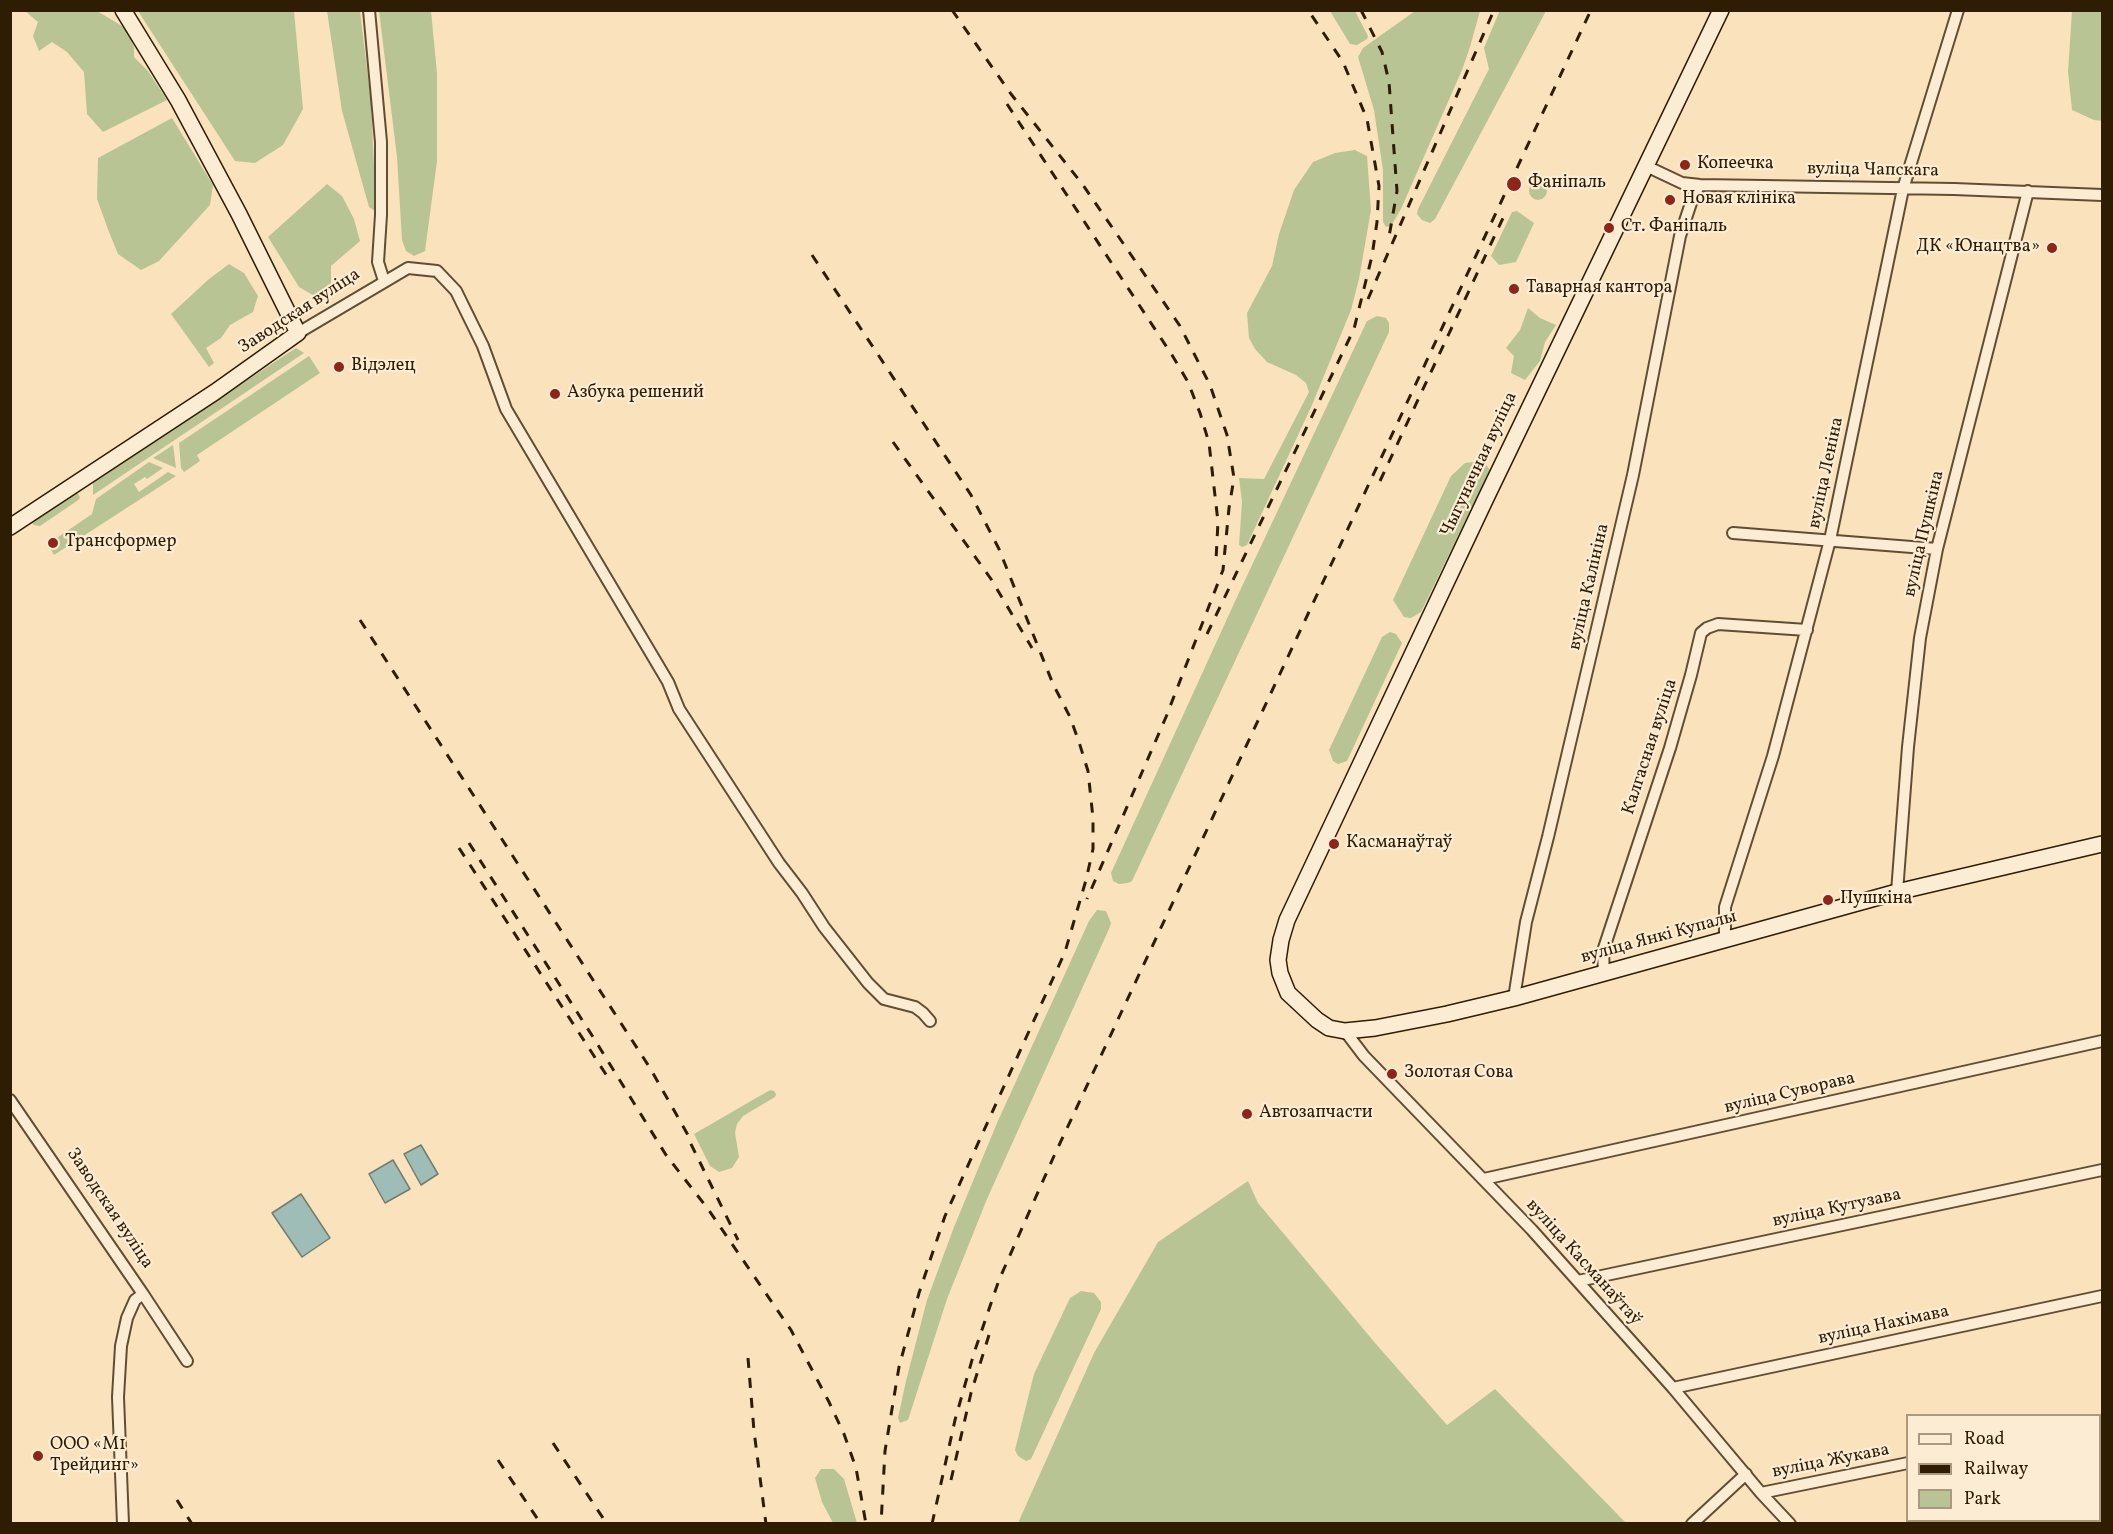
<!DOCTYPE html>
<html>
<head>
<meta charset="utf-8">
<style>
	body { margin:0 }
	#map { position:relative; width:2113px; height:1534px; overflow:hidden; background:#fae2bd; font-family:Vollkorn,serif }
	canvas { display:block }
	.frame { position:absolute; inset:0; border:12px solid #2e1c03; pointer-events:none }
	.legend { position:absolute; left:1906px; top:1414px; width:195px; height:108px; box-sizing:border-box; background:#fcecd4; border:2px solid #aa9980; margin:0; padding:8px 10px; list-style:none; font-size:18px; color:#2e1c03 }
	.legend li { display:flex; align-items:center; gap:12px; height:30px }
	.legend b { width:30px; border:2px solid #aa9980 }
</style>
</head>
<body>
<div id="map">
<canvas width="2113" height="1534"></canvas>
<div class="frame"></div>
<ul class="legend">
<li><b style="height:8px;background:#fcecd4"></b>Road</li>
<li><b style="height:8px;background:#2e1c03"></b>Railway</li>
<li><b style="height:16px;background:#b9c495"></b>Park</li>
</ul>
</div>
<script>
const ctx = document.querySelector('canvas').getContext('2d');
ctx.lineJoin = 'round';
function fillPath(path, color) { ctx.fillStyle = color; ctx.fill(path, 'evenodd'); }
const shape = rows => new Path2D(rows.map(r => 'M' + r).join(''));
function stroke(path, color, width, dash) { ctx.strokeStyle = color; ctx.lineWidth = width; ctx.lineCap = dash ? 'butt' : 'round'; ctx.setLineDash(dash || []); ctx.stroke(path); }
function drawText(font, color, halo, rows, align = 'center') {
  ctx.font = font + ' Vollkorn,serif'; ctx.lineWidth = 4.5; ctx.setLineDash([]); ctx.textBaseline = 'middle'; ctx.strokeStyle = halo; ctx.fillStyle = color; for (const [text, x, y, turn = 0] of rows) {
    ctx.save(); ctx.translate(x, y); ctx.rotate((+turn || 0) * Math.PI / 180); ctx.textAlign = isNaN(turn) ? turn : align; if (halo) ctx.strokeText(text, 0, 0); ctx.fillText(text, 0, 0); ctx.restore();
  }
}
const green = shape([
	[1500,10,1546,11,1435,219,1430,223,1422,220,1417,214,1418,209,1489,69,1484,48],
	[25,11,97,11,127,29,134,47,134,57,148,71,167,100,103,132,87,114,84,72,67,52,52,42,39,51,33,36,38,22],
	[138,11,294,11,303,109,283,145,255,163,235,161],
	[327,11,360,11,371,102,376,208,375,211,369,207,342,111],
	[379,11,431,11,437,73,437,161,425,251,414,256,406,251,402,240,397,157],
	[1330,11,1355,11,1368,36,1367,39,1357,45,1350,44],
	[1415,11,1480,11,1470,47,1462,70,1401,209,1391,226,1386,227,1383,222,1383,170,1374,110,1358,57,1363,48],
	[2072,11,2102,11,2102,121,2094,120,2072,110,2068,72],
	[172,118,213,185,210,205,159,261,141,270,118,254,109,232,97,199,98,158],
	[1355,150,1367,156,1371,210,1359,279,1351,310,1312,405,1247,545,1242,547,1239,545,1242,502,1239,478,1264,479,1309,392,1306,383,1296,375,1267,362,1255,349,1249,338,1247,313,1272,266,1279,234,1294,190,1313,162,1335,153],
	'1529 191a9 9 0 1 1 18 0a9 9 0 1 1-18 0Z',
	[327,184,342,196,354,219,360,241,331,266,331,289,318,298,299,287,268,237],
	[1517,211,1534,223,1516,262,1499,265,1491,256,1512,212],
	[229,264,244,273,258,296,253,312,230,325,221,338,206,348,214,363,209,367,171,314,209,279],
	[1528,308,1540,318,1556,325,1545,342,1540,361,1525,380,1511,373,1514,356,1506,348,1520,330],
	[1377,316,1386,318,1389,323,1389,332,1132,881,1128,883,1119,884,1113,881,1111,873,1237,597,1367,321],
	[296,348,304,353,93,495,93,481],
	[309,356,320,373,197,455,200,461,184,472,181,468,179,443],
	[173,445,176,468,153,458],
	[1483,461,1490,470,1421,612,1411,618,1404,617,1393,600,1451,476,1465,463],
	[149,462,163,468,147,479,145,477,134,484,139,492,168,472,176,476,54,555,48,544,92,514,96,499],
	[77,491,80,498,77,501,40,526,34,525,32,523,36,519],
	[1390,632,1396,634,1402,643,1347,761,1338,764,1333,761,1329,750,1382,637],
	[1097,910,1106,911,1111,923,1109,929,987,1199,947,1299,908,1420,900,1423,898,1418,906,1381,927,1300,954,1227,997,1123,1089,921],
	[770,1090,774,1091,776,1094,775,1097,743,1116,737,1124,735,1133,739,1157,732,1168,719,1172,710,1166,694,1134],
	[1248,1181,1258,1203,1376,1344,1447,1425,1495,1389,1626,1523,1018,1523,1094,1353,1158,1242],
	[1081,1291,1094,1293,1101,1302,1101,1309,1031,1459,1026,1461,1018,1456,1015,1450,1034,1374,1070,1298],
	[821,1469,834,1469,844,1479,857,1523,833,1523,822,1502,815,1478]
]);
const water = shape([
	[421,1145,438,1174,421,1185,404,1154,421,1145],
	[393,1160,410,1189,385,1203,369,1174,393,1160],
	[301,1194,330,1238,302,1257,272,1213,301,1194]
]);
const street = shape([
	[369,10,381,142,381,215,378,262,384,281],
	[1646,166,1682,183,1700,185,1954,189,2102,195],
	[298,333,408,268,437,271,456,291,483,346,506,409,668,682,679,709,779,863,802,893,824,927,868,983,884,999,915,1007,923,1013,930,1021],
	[1733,533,1937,549],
	[1897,892,1908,747,1920,638,1937,549,2028,191],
	[1725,940,1725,907,1773,756,1830,540,1903,189,1958,10],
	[1604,974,1603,951,1670,748,1691,675,1701,633,1707,628,1718,624,1807,630],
	[1514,998,1526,922,1548,837,1633,475,1680,236,1694,194,1700,185],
	[1345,1031,1364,1056,1532,1230,1673,1388,1761,1493,1790,1524],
	[10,1100,143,1294,135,1300,127,1318,121,1346,118,1397,123,1524],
	[1484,1179,2102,1041],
	[1578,1281,2102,1170],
	[143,1294,187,1361],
	[1673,1388,2102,1296],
	[2100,1424,2102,1423],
	[1761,1493,1908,1463],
	[2038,1520,2039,1524],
	[1692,1524,1746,1474]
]);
const secondary = shape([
	[1721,10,1486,498,1287,920,1281,940,1278,960,1280,973,1288,993,1317,1020,1329,1028,1345,1031,1375,1028,1447,1014,1514,998,1897,892,2102,844],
	[10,527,215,392,298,333,239,214,178,100,123,10]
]);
const rail = shape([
	[952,10,1011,94,1083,185,1180,326,1210,385,1227,435,1234,478,1229,508,1223,570,1166,717,1087,899],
	[1361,10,1382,52,1389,82,1397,191,1389,237],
	[1007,104,1172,355,1188,382,1200,413,1209,443,1218,522,1216,560],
	[812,255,971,495,999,549,1053,684,1070,717,1079,742,1088,771,1093,818,1093,849,1086,880,1065,952,945,1216,919,1293,899,1367,885,1451,881,1524],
	[1368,299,1494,10],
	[893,442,991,579,1032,648],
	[1380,481,1503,218],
	[360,620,650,1068,688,1135,690,1142,738,1240],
	[1207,634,1354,329,1372,256,1377,222,1379,186,1367,119,1343,62,1308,10],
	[469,843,593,1037,666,1155,708,1209,791,1330,829,1402,844,1434,856,1468,866,1524],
	[459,848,607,1076],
	[748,1358,754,1431,766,1524],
	[553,1443,607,1524],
	[498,1460,541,1524],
	[951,1480,971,1393,989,1335],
	[177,1500,192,1524],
	[932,1524,955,1420,974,1353,999,1280,1054,1156,1591,10]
]);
const markers = [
	[1685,165,6,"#8f2418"],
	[1514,184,8,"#8f2418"],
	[1670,200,6,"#8f2418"],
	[1609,228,6,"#8f2418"],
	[2052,248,6,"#8f2418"],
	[1514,289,6,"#8f2418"],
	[339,367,6,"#8f2418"],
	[555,394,6,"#8f2418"],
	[53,543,6,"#8f2418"],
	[1334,844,6,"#8f2418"],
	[1828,900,6,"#8f2418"],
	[1392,1074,6,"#8f2418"],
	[1247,1114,6,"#8f2418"],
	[38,1456,6,"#8f2418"]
];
const poiNames = [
	["Копеечка",1697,165],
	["Фаніпаль",1528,184],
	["Новая клініка",1682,200],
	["Ст. Фаніпаль",1621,228],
	["ДК «Юнацтва»",2040,248,"right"],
	["Таварная кантора",1526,289],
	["Відэлец",351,367],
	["Азбука решений",567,394],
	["Трансформер",65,543],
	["Касманаўтаў",1346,844],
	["Пушкіна",1840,900],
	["Золотая Сова",1404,1074],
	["Автозапчасти",1259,1114],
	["ООО «М1",50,1446],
	["Трейдинг»",50,1467]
];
const streetNames = [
	["вуліца Чапскага",1873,171,1],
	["Заводская вуліца",300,312,-33],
	["Чыгуначная вуліца",1480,465,-65],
	["вуліца Леніна",1827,473,-78],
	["вуліца Пушкіна",1925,534,-77],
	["вуліца Калініна",1590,587,-77],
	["Калгасная вуліца",1651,747,-72],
	["вуліца Янкі Купалы",1659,938,-15],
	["вуліца Суворава",1790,1094,-13],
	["Заводская вуліца",109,1209,56],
	["вуліца Кутузава",1837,1209,-12],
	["вуліца Касманаўтаў",1583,1263,48],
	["вуліца Нахімава",1884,1326,-12],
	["вуліца Жукава",1831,1462,-11]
];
fillPath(green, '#b9c495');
fillPath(water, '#9fbdb7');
stroke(water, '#727d6f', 1.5);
stroke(street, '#614e32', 14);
stroke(secondary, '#2e1c03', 18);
stroke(street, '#fcecd4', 10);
stroke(secondary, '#fcecd4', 15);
stroke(rail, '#2e1c03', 3, [10, 10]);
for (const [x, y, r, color] of markers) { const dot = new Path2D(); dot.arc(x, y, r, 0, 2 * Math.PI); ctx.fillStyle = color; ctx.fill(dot); stroke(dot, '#fcecd4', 2); }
drawText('18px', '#2e1c03', '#fcecd4', poiNames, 'left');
drawText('18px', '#2e1c03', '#fcecd4', streetNames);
</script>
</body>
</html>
